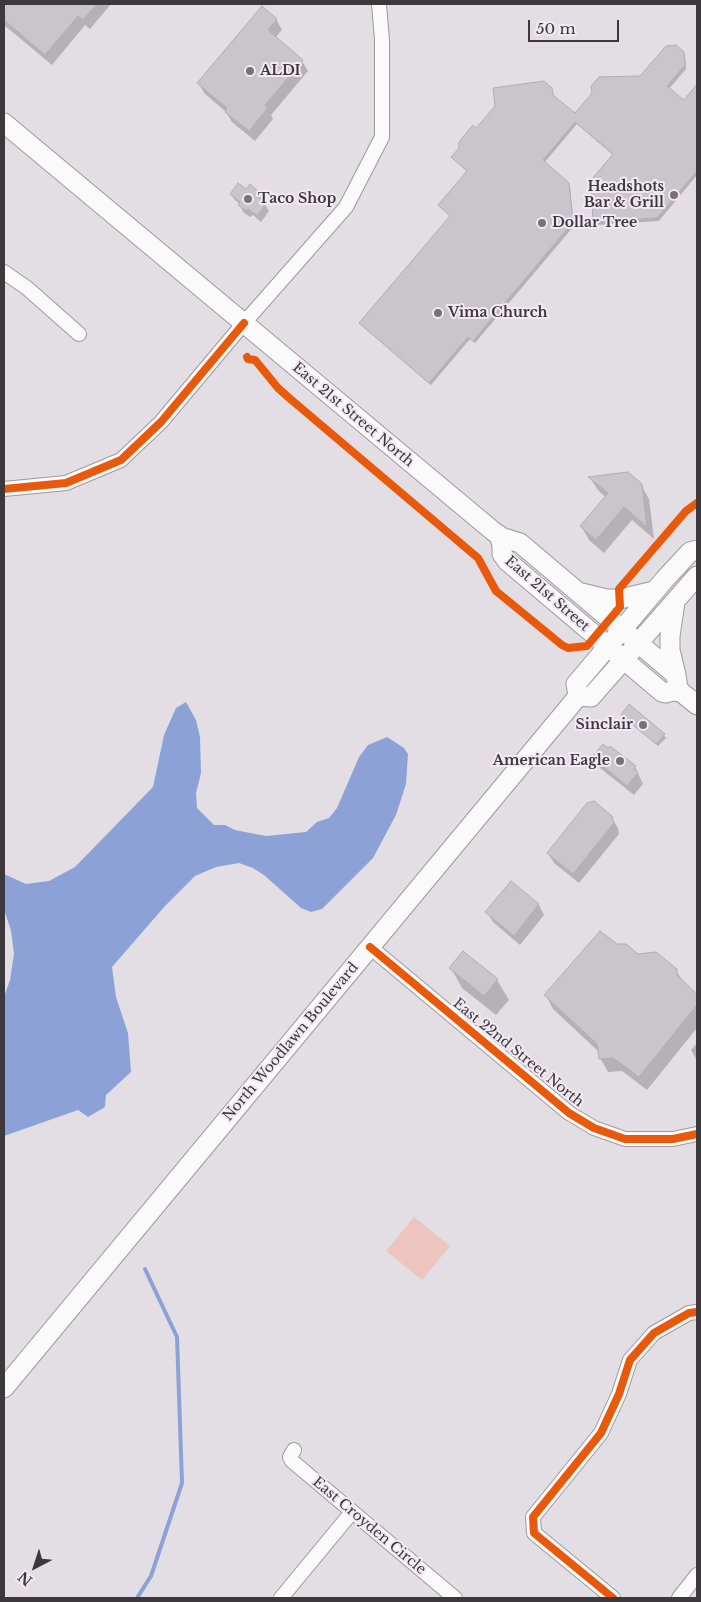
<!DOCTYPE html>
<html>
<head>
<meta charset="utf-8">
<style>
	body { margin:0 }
	#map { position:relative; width:701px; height:1602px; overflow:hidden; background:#e3dee3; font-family:"Libre Baskerville",serif }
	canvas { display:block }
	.frame { position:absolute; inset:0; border:5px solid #3d383c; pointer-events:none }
	.north { position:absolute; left:10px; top:1542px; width:50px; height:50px; -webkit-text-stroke:4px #f3e9f3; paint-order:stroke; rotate:220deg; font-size:14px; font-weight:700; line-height:20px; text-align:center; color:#3d383c }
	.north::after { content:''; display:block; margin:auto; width:18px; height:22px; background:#3d383c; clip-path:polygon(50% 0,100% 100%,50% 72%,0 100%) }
	.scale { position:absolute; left:528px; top:20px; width:91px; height:22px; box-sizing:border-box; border:2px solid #3d383c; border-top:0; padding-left:6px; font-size:15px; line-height:18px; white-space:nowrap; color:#3d383c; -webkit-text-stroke:4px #f3e9f3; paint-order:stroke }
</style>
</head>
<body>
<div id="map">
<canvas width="701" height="1602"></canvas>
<div class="frame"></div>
<div class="north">N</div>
<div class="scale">50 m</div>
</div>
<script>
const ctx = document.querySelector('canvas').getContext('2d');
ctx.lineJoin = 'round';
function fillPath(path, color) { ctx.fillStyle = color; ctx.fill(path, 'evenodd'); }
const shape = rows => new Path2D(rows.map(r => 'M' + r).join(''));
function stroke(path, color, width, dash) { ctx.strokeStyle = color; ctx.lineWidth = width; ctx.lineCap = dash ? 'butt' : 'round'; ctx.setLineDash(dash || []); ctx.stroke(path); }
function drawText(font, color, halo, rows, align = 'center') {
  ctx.font = font + ' "Libre Baskerville",serif'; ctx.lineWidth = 4; ctx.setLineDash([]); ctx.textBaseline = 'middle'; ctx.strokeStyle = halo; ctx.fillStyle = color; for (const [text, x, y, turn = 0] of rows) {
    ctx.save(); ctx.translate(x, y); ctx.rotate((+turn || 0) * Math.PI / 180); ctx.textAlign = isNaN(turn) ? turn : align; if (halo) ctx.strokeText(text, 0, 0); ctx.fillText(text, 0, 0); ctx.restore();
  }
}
const green = shape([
	[414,1217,450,1246,422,1280,386,1251]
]);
const water = shape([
	[186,702,196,720,200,737,201,773,196,793,197,808,214,825,225,825,235,830,266,836,306,832,317,822,329,818,337,808,359,757,368,745,387,737,404,748,408,754,406,784,396,815,373,858,322,909,311,912,301,908,264,875,253,868,239,863,216,867,195,876,165,906,112,967,116,997,128,1033,131,1072,106,1095,105,1107,88,1117,78,1110,4,1136,4,997,10,980,14,954,11,931,4,909,4,874,26,884,49,881,75,867,153,787,164,735,176,708]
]);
const shadow = shape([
	[4,4,111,4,90,29,85,25,52,65,4,25],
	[276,19,282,30,275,38,302,61,308,71,271,115,273,119,255,141,232,122,226,112,204,93,199,83],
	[683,53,685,56,686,69,669,89,684,101,697,85,697,175,659,221,596,225,594,222,613,155,577,124,544,163,568,184,570,187,574,226,475,343,470,339,431,385,362,326,360,324,451,217,439,205,468,172,453,158,476,129,551,88,554,97,575,115],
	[246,191,259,194,262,200,261,202,265,205,269,211,261,222,253,215,250,217,243,212,240,204,235,200,231,194],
	[590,478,641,485,649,499,654,539,632,520,604,553,589,540,581,526,606,498,598,490],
	[622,715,664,735,666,738,658,746],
	[594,757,635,767,643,784,634,795,600,768],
	[611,817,618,828,619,834,579,883,554,863,548,853],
	[511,883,539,905,544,915,520,945,493,922,487,912],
	[616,945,676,970,683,982,697,996,697,1028,647,1090,622,1071,608,1072,600,1058,599,1052,553,1009,546,995],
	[451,968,497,980,509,1000,496,1015,462,988],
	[697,1043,697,1061,691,1050]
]);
const stream = shape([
	[137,1598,151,1576,182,1483,177,1337,145,1269]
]);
const building = shape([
	[4,4,97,4,83,20,78,16,45,55,4,20,4,4],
	[262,6,277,19,268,30,303,60,265,105,268,108,249,131,225,112,227,108,197,83,262,6],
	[676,45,684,52,685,65,667,86,684,100,697,84,697,171,657,218,593,222,591,180,613,154,575,122,543,160,569,183,573,222,473,341,468,337,429,383,359,323,450,216,438,205,467,171,451,157,459,148,459,142,473,125,476,128,495,106,493,88,544,81,552,88,553,95,575,113,592,93,591,86,599,77,640,76,666,46,676,45],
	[238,183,246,189,250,184,260,193,257,196,266,204,257,216,248,209,246,211,238,205,240,202,230,194,238,183],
	[628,472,642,484,647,527,624,507,596,540,580,526,608,493,588,477,628,472],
	[629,704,665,734,656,744,621,715,629,704],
	[603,744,608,748,610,746,636,766,634,769,638,773,627,786,592,757,603,744],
	[594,801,612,816,614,823,573,874,547,853,587,803,594,801],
	[511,881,539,904,514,936,485,912,511,881],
	[600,931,617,944,626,944,638,954,656,952,677,969,677,975,697,994,697,1005,639,1077,613,1058,599,1059,597,1044,544,995,600,931],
	[463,951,498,979,484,996,449,968,463,951]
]);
const minor = shape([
	[4,272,27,288,79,334],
	[4,489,66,483,121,460,161,422,244,323,346,207,382,137,382,40,379,4],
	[370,947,569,1113,594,1128,625,1139,673,1139,697,1134],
	[294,1450,290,1457,292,1461,455,1598],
	[281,1598,352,1512],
	[613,1598,534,1533,533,1517,601,1433,619,1394,630,1360,654,1333,689,1313,697,1312],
	[679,1598,697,1575]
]);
const secondary = shape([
	[4,123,493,531,501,537,520,543,676,675,678,688,681,692,697,705],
	[499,535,502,545,502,554,507,561,662,692,666,693,672,691,681,692],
	[582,593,606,599,620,599,654,591],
	[675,602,670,636,670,650,676,675],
	[578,696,591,697,697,576],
	[4,1388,575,700,578,696,576,684,665,579,690,552,697,550]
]);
const cycleway = shape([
	[247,357,248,359,255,360,260,366,278,388,288,397,478,558,496,591,562,645,568,648,587,646,620,607,619,589,686,511,697,503],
	[4,489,66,483,121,460,161,422,244,323],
	[370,947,569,1113,594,1128,625,1139,673,1139,697,1134],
	[613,1598,534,1533,533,1517,601,1433,619,1394,630,1360,654,1333,689,1313,697,1312]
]);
const markers = [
	[250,71,5,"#777276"],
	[674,195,5,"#777276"],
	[248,199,5,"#777276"],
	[542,223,5,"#777276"],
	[438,313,5,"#777276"],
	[643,725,5,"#777276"],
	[620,761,5,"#777276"]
];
const poiNames = [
	["ALDI",260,71],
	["Headshots",664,187,"right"],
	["Bar & Grill",664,203,"right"],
	["Taco Shop",258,199],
	["Dollar Tree",552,223],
	["Vima Church",448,313],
	["Sinclair",633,725,"right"],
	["American Eagle",610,761,"right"]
];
const streetNames = [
	["East 21st Street North",353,415,40],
	["East 21st Street",547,594,41],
	["North Woodlawn Boulevard",291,1042,-50],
	["East 22nd Street North",518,1053,39],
	["East Croyden Circle",369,1526,40]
];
fillPath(green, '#edc4be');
fillPath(water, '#8ca2d6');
fillPath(shadow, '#0003');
stroke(stream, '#8ca2d6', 4);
fillPath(building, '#c8c6ca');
stroke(building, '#b0aeb2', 1);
stroke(minor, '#9d999d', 16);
stroke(secondary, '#9d999d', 21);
stroke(minor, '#fbfafb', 14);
stroke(secondary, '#fbfafb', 19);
stroke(cycleway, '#e8590c', 8);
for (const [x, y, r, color] of markers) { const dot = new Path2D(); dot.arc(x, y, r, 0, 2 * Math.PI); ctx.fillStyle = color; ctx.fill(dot); stroke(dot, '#f3e9f3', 2); }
drawText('bold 14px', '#3d383c', '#f3e9f3', poiNames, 'left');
drawText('14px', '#3d383c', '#f3e9f3', streetNames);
</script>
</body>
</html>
